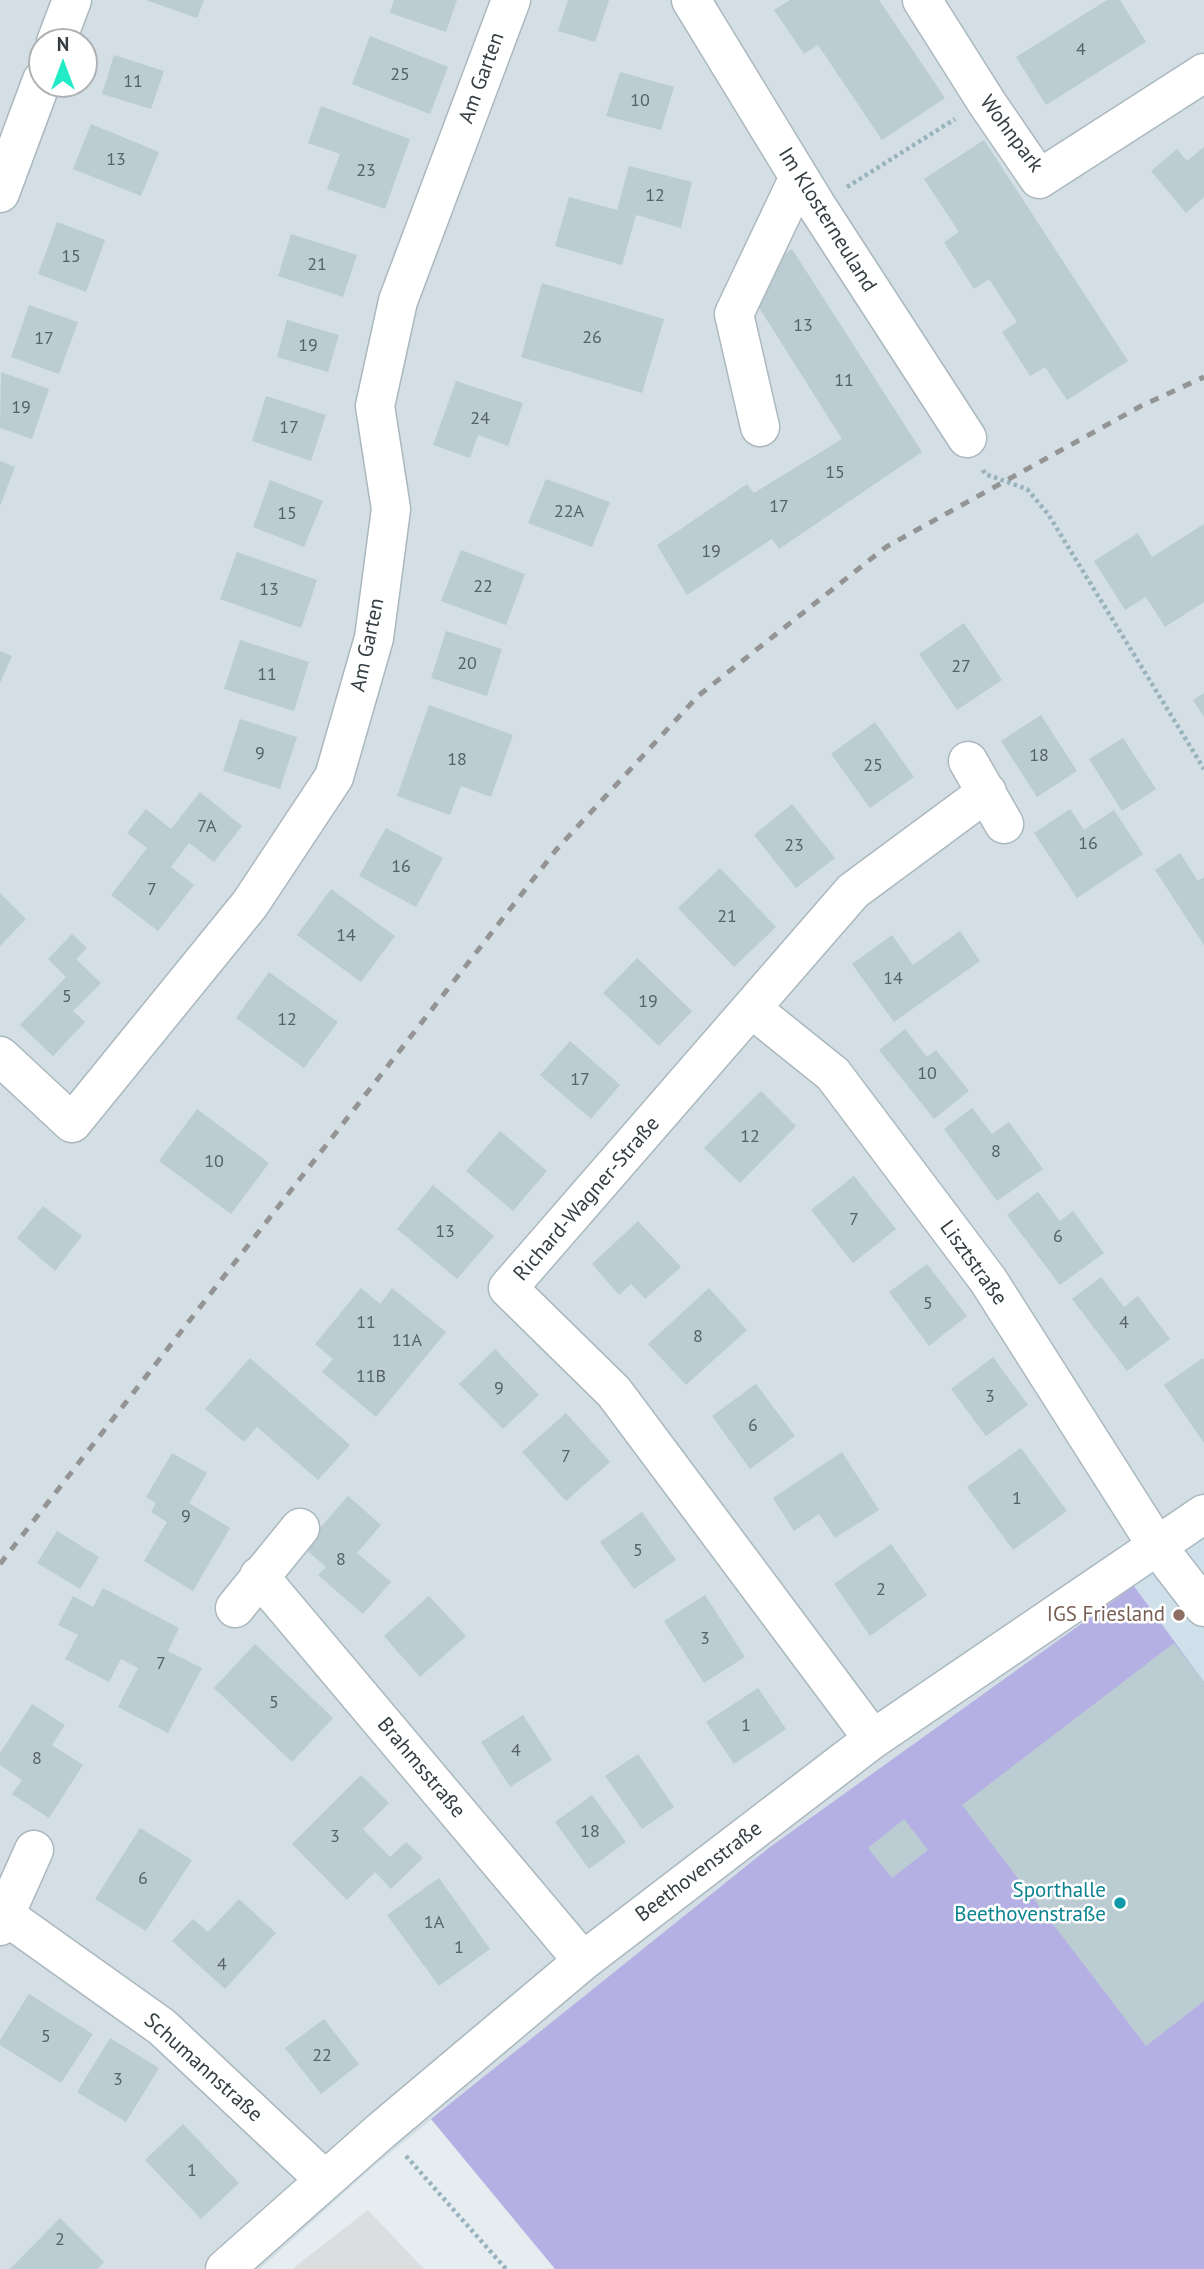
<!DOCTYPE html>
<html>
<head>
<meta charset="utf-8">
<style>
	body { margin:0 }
	#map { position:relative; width:1204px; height:2269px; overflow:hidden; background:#e5edf1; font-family:"PT Sans",sans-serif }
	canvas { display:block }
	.north { position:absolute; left:28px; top:28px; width:70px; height:70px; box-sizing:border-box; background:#fff; border:2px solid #aeb2b4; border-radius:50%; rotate:0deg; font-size:19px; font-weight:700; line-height:28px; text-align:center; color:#353f43 }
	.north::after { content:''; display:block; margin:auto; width:24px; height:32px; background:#21ecc5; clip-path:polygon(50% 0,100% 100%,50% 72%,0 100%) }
</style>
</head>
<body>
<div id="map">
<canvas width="1204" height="2269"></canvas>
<div class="north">N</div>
</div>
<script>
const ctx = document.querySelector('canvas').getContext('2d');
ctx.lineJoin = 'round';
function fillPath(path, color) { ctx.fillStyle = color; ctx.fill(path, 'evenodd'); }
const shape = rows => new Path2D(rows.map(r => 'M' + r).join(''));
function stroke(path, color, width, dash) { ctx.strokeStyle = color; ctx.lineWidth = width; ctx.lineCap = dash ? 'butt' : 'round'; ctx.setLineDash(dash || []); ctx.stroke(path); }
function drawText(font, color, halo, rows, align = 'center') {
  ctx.font = font + ' "PT Sans",sans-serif'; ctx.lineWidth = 5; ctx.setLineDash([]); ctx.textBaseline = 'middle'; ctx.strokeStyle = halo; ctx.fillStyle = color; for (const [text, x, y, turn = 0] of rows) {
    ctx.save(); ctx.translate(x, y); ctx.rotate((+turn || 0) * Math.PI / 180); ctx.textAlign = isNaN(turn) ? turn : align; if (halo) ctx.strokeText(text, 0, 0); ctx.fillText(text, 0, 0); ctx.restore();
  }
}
const residential = shape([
	[0,0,1204,0,1204,1537,770,1847,375,2165,260,2269,0,2269],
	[42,42,84,42,84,84,42,84]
]);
const education = shape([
	[1204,1537,1204,1682,1134,1586]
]);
const green = shape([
	[1134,1586,1204,1682,1204,2269,555,2269,431,2119,770,1847]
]);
const parking = shape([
	[368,2210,424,2269,292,2269]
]);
const building = shape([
	[146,0,204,0,197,18],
	[394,0,457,0,446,32,390,13],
	[568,0,609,0,595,42,558,31],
	[790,0,879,0,945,98,882,140,818,45,804,54,774,10],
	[1107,0,1120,0,1146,42,1046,105,1016,57],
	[370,36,448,67,430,114,352,84],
	[114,55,164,71,151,109,102,94],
	[620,72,674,87,661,130,606,116],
	[321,106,410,139,385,209,327,189,340,154,308,143],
	[91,124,159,152,141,196,73,169],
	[984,140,1128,361,1067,400,1045,367,1030,376,1002,332,1017,322,989,279,974,289,944,242,959,232,924,179],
	[1204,147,1204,197,1186,213,1151,171,1177,149,1187,161],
	[629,166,692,182,681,228,636,215,622,265,555,246,569,197,617,210],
	[57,222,105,240,86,292,38,274],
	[291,234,357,255,343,297,278,276],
	[792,249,922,452,779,549,772,539,687,595,657,545,747,484,754,493,842,439,753,298,769,285,761,269],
	[542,283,664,319,642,393,521,357],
	[29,305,78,322,59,374,11,357],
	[287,320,339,335,328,372,277,357],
	[1,372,49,389,32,439,0,428],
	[456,381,523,403,508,446,478,435,470,458,433,445],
	[266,396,326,415,311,461,252,441],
	[0,461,15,467,0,506],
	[546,479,610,502,592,547,528,523],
	[270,480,323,501,304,547,253,527],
	[1204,524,1204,602,1165,627,1146,597,1125,610,1094,561,1138,533,1152,557],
	[461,550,525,574,506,625,441,601],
	[237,552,317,580,301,628,220,599],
	[964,623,1002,680,957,710,919,654],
	[446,631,502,649,487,696,431,678],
	[240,640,309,662,294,711,224,689],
	[0,651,12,656,0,683],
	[1204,693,1204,717,1193,700],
	[429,705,513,735,491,797,461,786,450,815,397,796],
	[1041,715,1077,771,1037,797,1001,741],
	[240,719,297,737,280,789,223,771],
	[875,722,914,777,870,808,831,754],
	[1123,738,1156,789,1122,811,1089,759],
	[200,792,242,826,214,862,189,843,171,867,194,885,158,931,111,895,147,848,127,833,146,809,171,829],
	[792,804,835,858,796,888,754,835],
	[1070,809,1084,830,1114,810,1143,854,1077,898,1034,833],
	[386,828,443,858,416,907,359,876],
	[1180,853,1198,881,1204,877,1204,945,1155,870],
	[720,868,776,927,734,967,678,908],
	[331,889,395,936,361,982,297,935],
	[0,893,26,919,0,946],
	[960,931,980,961,894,1022,852,964,892,935,913,965],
	[72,934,87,948,76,959,101,983,73,1011,85,1022,53,1056,20,1025,66,977,48,959],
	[637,958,692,1011,659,1046,603,993],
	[269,972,338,1022,304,1068,236,1018],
	[905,1029,927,1057,936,1050,969,1091,934,1119,879,1050],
	[570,1041,620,1085,591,1119,540,1075],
	[761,1091,796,1126,740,1183,704,1148],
	[972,1108,992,1134,1009,1122,1043,1169,997,1201,944,1129],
	[197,1109,269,1163,231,1214,159,1161],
	[500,1131,547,1171,513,1211,466,1171],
	[854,1176,896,1229,853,1263,811,1210],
	[433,1185,494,1236,457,1279,397,1229],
	[1038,1192,1060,1221,1073,1211,1104,1253,1060,1285,1007,1215],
	[43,1206,82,1236,55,1271,17,1238],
	[638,1221,681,1267,645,1299,631,1284,619,1295,592,1264],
	[927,1264,967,1316,929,1346,889,1292],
	[1101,1277,1124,1307,1138,1296,1170,1339,1127,1371,1072,1299],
	[361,1288,380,1304,392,1288,446,1332,376,1417,322,1372,333,1359,315,1344],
	[709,1288,747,1330,686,1385,648,1344],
	[495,1349,539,1395,503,1429,459,1384],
	[993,1357,1028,1405,986,1436,951,1389],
	[250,1358,350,1445,318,1480,257,1427,244,1442,205,1409],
	[1203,1358,1204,1360,1204,1443,1164,1385],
	[756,1384,795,1436,750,1469,712,1416],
	[566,1413,610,1462,566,1501,522,1452],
	[1021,1448,1067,1511,1013,1550,967,1487],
	[842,1452,879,1510,835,1538,819,1514,794,1531,773,1498],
	[172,1453,207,1473,189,1503,230,1528,193,1591,144,1561,167,1522,151,1512,156,1503,146,1497],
	[348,1496,381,1525,357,1553,391,1582,363,1614,318,1575,326,1567,303,1547],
	[642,1512,676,1560,634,1589,600,1542],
	[57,1531,99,1557,80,1589,37,1563],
	[891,1544,927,1595,870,1636,834,1584],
	[103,1588,179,1628,168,1651,202,1668,168,1733,118,1707,138,1668,121,1659,109,1682,65,1659,78,1635,58,1625,73,1596,93,1607],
	[705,1595,745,1657,704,1683,664,1621],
	[429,1596,466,1636,420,1677,384,1636],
	[1174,1643,1204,1682,1204,2001,1146,2046,962,1805],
	[255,1644,333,1718,292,1762,214,1688],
	[758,1688,786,1729,734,1764,706,1722],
	[32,1704,65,1725,52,1745,83,1765,49,1818,12,1794,22,1780,0,1765,0,1753],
	[523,1715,552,1760,510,1787,481,1742],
	[638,1754,674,1807,642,1829,605,1776],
	[361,1775,389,1803,363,1829,390,1857,406,1842,423,1858,391,1889,375,1872,347,1900,292,1844],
	[592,1795,626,1842,589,1869,555,1822],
	[904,1819,928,1850,892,1878,868,1848],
	[140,1828,192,1860,146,1931,95,1899],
	[439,1878,490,1949,439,1986,387,1915],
	[239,1899,276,1933,225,1989,172,1941,193,1919,208,1932],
	[29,1994,93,2034,61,2083,0,2045,0,2040],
	[324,2019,359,2064,321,2094,285,2048],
	[110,2038,159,2068,126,2122,77,2092],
	[183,2124,239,2183,201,2219,145,2160],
	[60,2218,104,2262,97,2269,10,2269]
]);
const path = shape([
	[847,187,955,119],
	[983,470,985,474,1027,489,1048,514,1204,769],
	[406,2156,506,2269]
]);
const minor = shape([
	[691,0,816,205,967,438],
	[922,0,987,103,1039,179,1204,73],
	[56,42,72,0],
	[0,193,42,80],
	[760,427,734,314,799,177],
	[968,761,1004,824],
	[752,1009,833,1074,988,1280,1157,1546,1204,1607],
	[0,1056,72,1123,250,904,334,777,374,638,391,509,375,406,398,301,511,0],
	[259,1576,583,1961],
	[235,1608,300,1528],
	[873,1739,614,1392,508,1288,853,891,987,792],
	[6,1916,162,2027,325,2180],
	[0,1926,34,1850],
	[225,2269,382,2130,583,1961,873,1739,1204,1514]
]);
const rail = shape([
	[0,1564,556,850,698,696,886,547,1141,406,1204,377]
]);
const markers = [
	[1179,1615,7,"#8d6e63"],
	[1120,1903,7,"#0f9aa8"]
];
const numberNames = [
	["4",1081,50],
	["25",400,75],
	["11",133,82],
	["10",640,101],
	["13",116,160],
	["23",366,171],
	["12",655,196],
	["15",71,257],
	["21",317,265],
	["13",803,326],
	["26",592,338],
	["17",44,339],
	["19",308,346],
	["11",844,381],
	["19",21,408],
	["24",480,419],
	["17",289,428],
	["15",835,473],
	["17",779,507],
	["22A",569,512],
	["15",287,514],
	["19",711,552],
	["22",483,587],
	["13",269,590],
	["20",467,664],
	["27",961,667],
	["11",267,675],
	["9",260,754],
	["18",1039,756],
	["18",457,760],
	["25",873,766],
	["7A",207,827],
	["16",1088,844],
	["23",794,846],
	["16",401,867],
	["7",152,890],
	["21",727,917],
	["14",346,936],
	["14",893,979],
	["5",67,997],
	["19",648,1002],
	["12",287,1020],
	["10",927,1074],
	["17",580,1080],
	["12",750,1137],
	["8",996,1152],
	["10",214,1162],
	["7",854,1220],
	["13",445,1232],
	["6",1058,1237],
	["5",928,1304],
	["11",366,1323],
	["4",1124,1323],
	["8",698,1337],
	["11A",407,1341],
	["11B",371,1377],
	["9",499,1389],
	["3",990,1397],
	["6",753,1426],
	["7",566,1457],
	["1",1017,1499],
	["9",186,1517],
	["5",638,1551],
	["8",341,1560],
	["2",881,1590],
	["3",705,1639],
	["7",161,1664],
	["5",274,1703],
	["1",746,1726],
	["4",516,1751],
	["8",37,1759],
	["18",590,1832],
	["3",335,1837],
	["6",143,1879],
	["1A",434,1923],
	["1",459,1948],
	["4",222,1965],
	["5",46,2037],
	["22",322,2056],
	["3",118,2080],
	["1",192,2171],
	["2",60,2240]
];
const streetNames = [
	["Am Garten",482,78,-70],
	["Wohnpark",1011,134,53],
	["Im Klosterneuland",827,220,58],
	["Am Garten",368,645,-78],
	["Richard-Wagner-Straße",587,1199,-49],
	["Lisztstraße",973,1263,54],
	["Brahmsstraße",421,1768,50],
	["Beethovenstraße",699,1872,-37],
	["Schumannstraße",203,2068,42]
];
const educationNames = [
	["IGS Friesland",1165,1615]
];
const cultureNames = [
	["Sporthalle",1106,1891],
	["Beethovenstraße",1106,1915]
];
fillPath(residential, '#d3dfe5');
fillPath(education, '#cfe0ea');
fillPath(green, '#b5b0e3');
fillPath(parking, '#dadedf');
fillPath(building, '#bbccd2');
stroke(minor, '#abb8bf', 41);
stroke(path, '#9ab2bd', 4.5, [3.5, 3.5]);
stroke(minor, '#fff', 38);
stroke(rail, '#949494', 5, [9, 9]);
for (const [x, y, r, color] of markers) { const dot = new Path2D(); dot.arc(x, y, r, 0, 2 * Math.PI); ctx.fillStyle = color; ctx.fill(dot); stroke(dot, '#fff', 2.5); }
drawText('18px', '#566267', null, numberNames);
drawText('21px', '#353f43', '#fff', streetNames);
drawText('21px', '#785e54', '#fff', educationNames, 'right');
drawText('21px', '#0d838f', '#fff', cultureNames, 'right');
</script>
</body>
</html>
